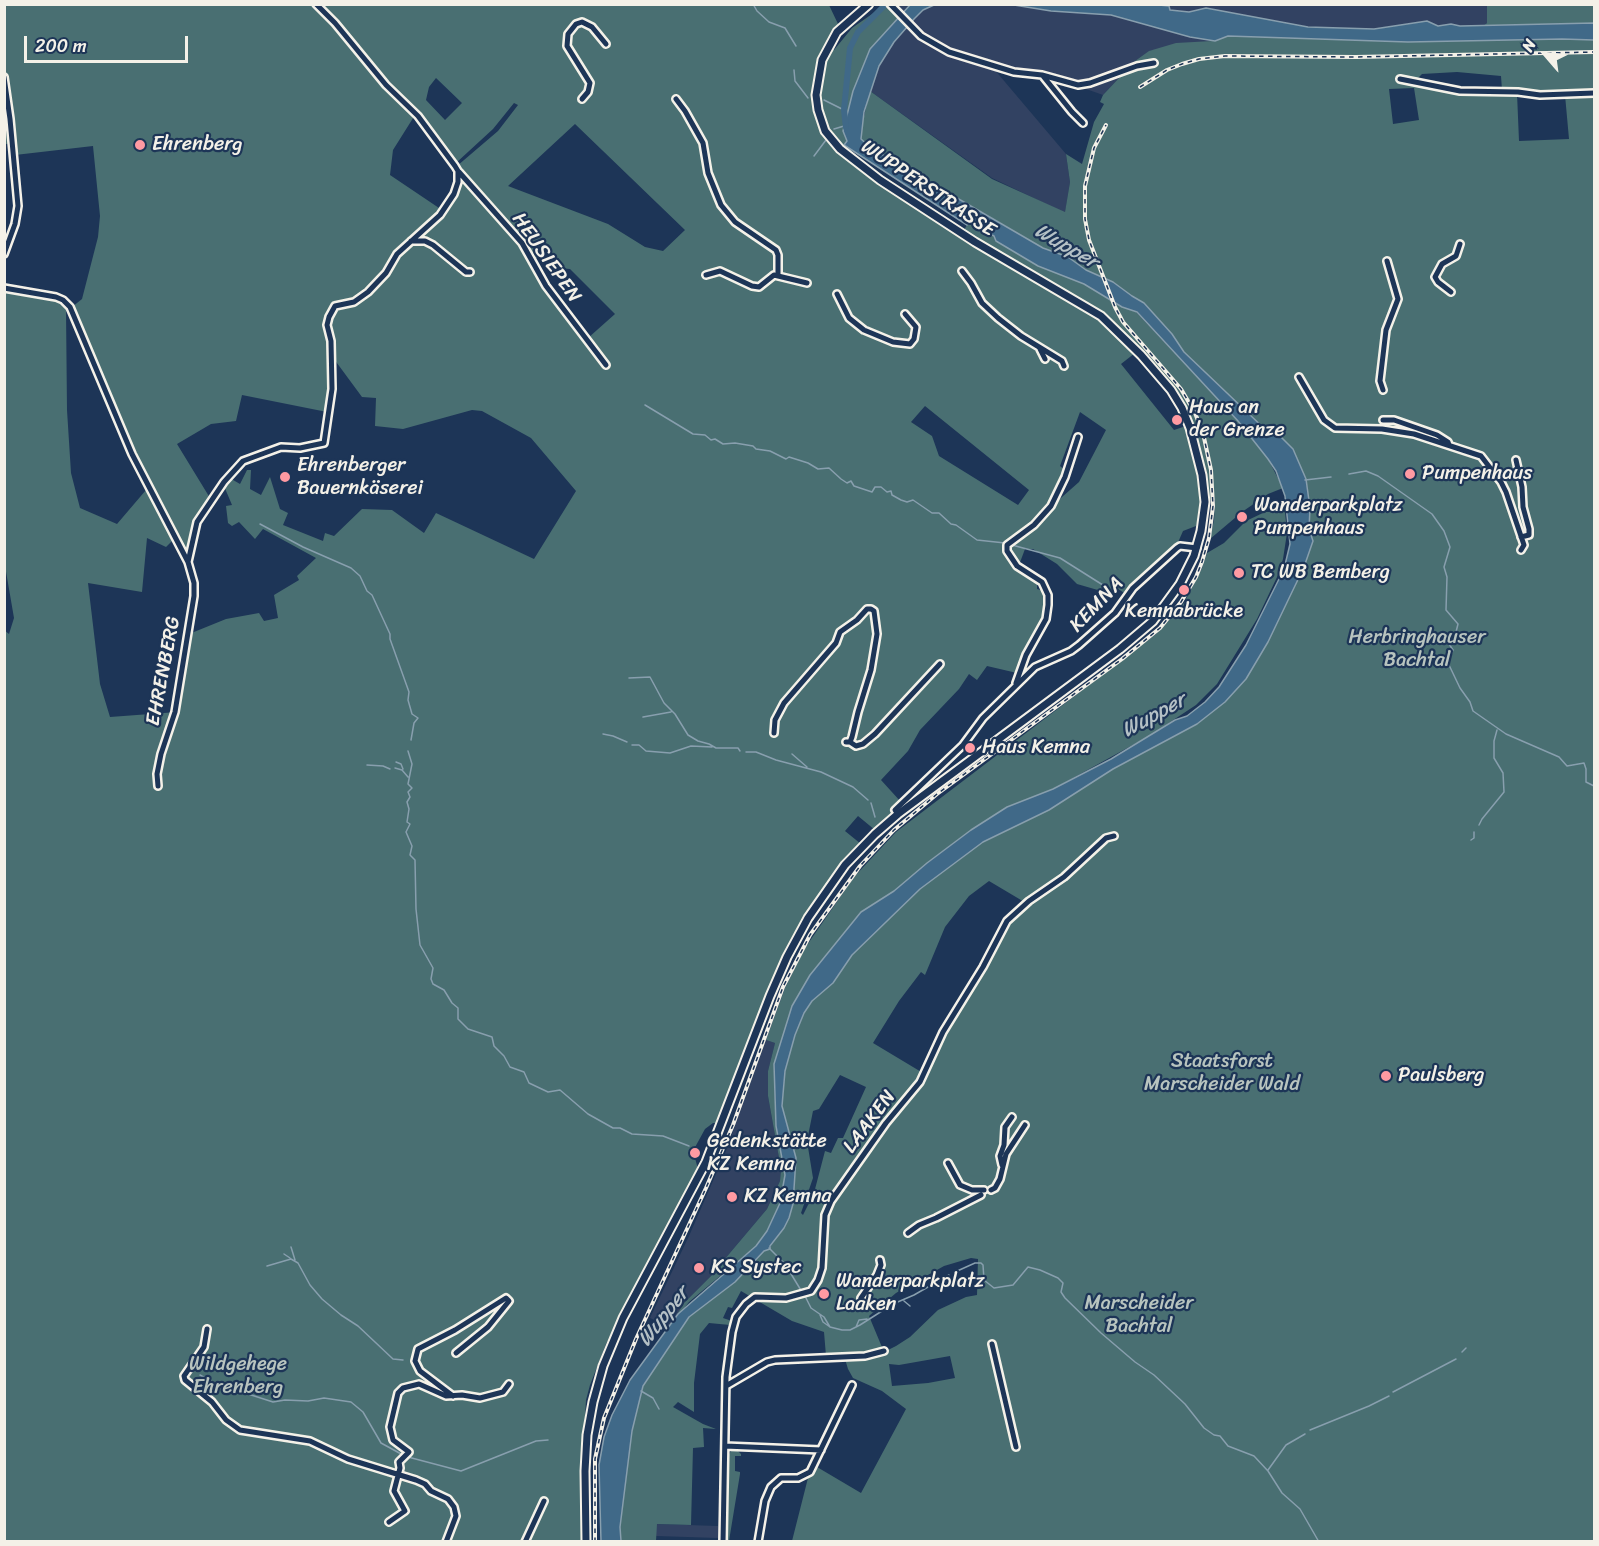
<!DOCTYPE html>
<html>
<head>
<meta charset="utf-8">
<style>
	body { margin:0 }
	#map { position:relative; width:1599px; height:1546px; overflow:hidden; background:#1d3557; font-family:Sriracha,sans-serif }
	canvas { display:block }
	.frame { position:absolute; inset:0; border:6px solid #f4f1e8; pointer-events:none }
	.north { position:absolute; left:1515px; top:24px; width:60px; height:60px; -webkit-text-stroke:4px #1d3557; paint-order:stroke; rotate:298deg; font-size:16px; font-weight:700; line-height:24px; text-align:center; color:#f4f1e8 }
	.north::after { content:''; display:block; margin:auto; width:21px; height:27px; background:#f4f1e8; clip-path:polygon(50% 0,100% 100%,50% 72%,0 100%) }
	.scale { position:absolute; left:24px; top:36px; width:164px; height:27px; box-sizing:border-box; border:3px solid #f4f1e8; border-top:0; padding-left:8px; font-size:18px; line-height:21px; white-space:nowrap; color:#f4f1e8; -webkit-text-stroke:4px #1d3557; paint-order:stroke }
</style>
</head>
<body>
<div id="map">
<canvas width="1599" height="1546"></canvas>
<div class="frame"></div>
<div class="north">N</div>
<div class="scale">200 m</div>
</div>
<script>
const ctx = document.querySelector('canvas').getContext('2d');
ctx.lineJoin = 'round';
function fillPath(path, color) { ctx.fillStyle = color; ctx.fill(path, 'evenodd'); }
const shape = rows => new Path2D(rows.map(r => 'M' + r).join(''));
function stroke(path, color, width, dash) { ctx.strokeStyle = color; ctx.lineWidth = width; ctx.lineCap = dash ? 'butt' : 'round'; ctx.setLineDash(dash || []); ctx.stroke(path); }
function drawText(font, color, halo, rows, align = 'center') {
  ctx.font = font + ' Sriracha,sans-serif'; ctx.lineWidth = 4.5; ctx.setLineDash([]); ctx.textBaseline = 'middle'; ctx.strokeStyle = halo; ctx.fillStyle = color; for (const [text, x, y, turn = 0] of rows) {
    ctx.save(); ctx.translate(x, y); ctx.rotate((+turn || 0) * Math.PI / 180); ctx.textAlign = isNaN(turn) ? turn : align; if (halo) ctx.strokeText(text, 0, 0); ctx.fillText(text, 0, 0); ctx.restore();
  }
}
const built = shape([
	[894,5,1487,5,1487,23,1483,26,1460,26,1451,24,1438,26,1426,21,1374,29,1308,27,1210,9,1215,41,1150,51,1135,61,1103,95,1041,73,994,69,1066,154,1070,182,1065,213,992,178,870,91,879,66,894,42,911,22],
	[766,1040,775,1043,768,1071,768,1096,781,1169,780,1181,767,1209,724,1260,720,1267,684,1303,669,1327,650,1318,689,1236,726,1151],
	[656,1524,718,1526,718,1538,656,1536]
]);
const green = shape([
	[5,5,829,5,839,26,825,44,834,50,852,28,885,5,898,18,870,49,853,91,847,141,844,145,852,151,850,158,962,233,969,222,994,236,996,241,1038,266,1084,284,1122,307,1136,312,1238,421,1268,459,1283,488,1268,494,1242,512,1210,539,1214,520,1215,500,1204,501,1196,526,1183,531,1176,547,1126,594,1118,589,1115,595,1077,584,1057,564,1033,549,1025,549,1019,565,1008,548,1018,535,1006,544,1009,557,1041,583,1037,584,1037,589,1044,591,1047,597,1042,617,1044,619,1017,673,987,666,977,680,969,674,959,689,920,730,908,751,881,780,901,802,892,813,875,830,858,816,845,831,861,844,825,887,799,929,718,1123,713,1123,705,1129,693,1151,698,1169,606,1344,590,1385,586,1400,583,1450,583,1541,5,1541,4,630,9,634,14,618,4,560,5,290,56,298,64,303,66,309,67,410,71,473,80,508,117,524,146,490,173,540,166,547,147,538,142,592,88,583,100,684,110,717,177,712,189,634,226,619,259,613,264,621,278,618,274,595,299,580,297,576,316,558,263,529,255,539,239,522,232,526,228,523,226,506,232,505,224,486,228,477,240,484,247,470,251,470,250,489,261,495,270,477,280,509,288,513,283,525,323,541,325,533,334,536,362,509,392,510,424,533,436,513,534,559,576,491,531,438,482,411,472,410,403,429,375,426,376,398,362,397,334,359,327,412,242,395,236,421,211,424,177,444,210,498,193,522,188,550,184,550,133,452,72,307,82,299,98,237,100,216,93,146,15,155,11,144,5,144],
	[369,59,417,112,456,163,493,129,514,103,518,105,498,131,457,166,455,191,432,225,406,243,442,210,390,175,393,150,415,115,379,82,364,62],
	[436,78,462,103,445,120,426,100,429,87],
	[575,124,685,230,663,251,645,247,608,224,508,186],
	[546,253,558,268,570,269,615,314,588,338,545,283,533,260],
	[1135,353,1170,392,1186,426,1174,430,1121,364],
	[925,406,1029,490,1018,505,939,456,932,436,911,422],
	[1080,412,1106,430,1079,482,1053,505,1066,471,1060,466],
	[1487,5,1594,5,1594,23,1483,26,1487,23],
	[1209,26,1297,36,1594,32,1594,1541,792,1541,808,1478,817,1467,861,1493,906,1409,882,1391,853,1378,848,1369,845,1359,826,1356,824,1332,792,1321,741,1291,732,1308,728,1307,723,1318,732,1321,730,1325,709,1323,700,1334,694,1383,694,1412,678,1402,673,1407,703,1424,716,1429,703,1428,704,1447,693,1448,691,1525,657,1524,656,1541,621,1542,620,1527,632,1431,643,1386,689,1317,735,1282,764,1251,770,1247,784,1228,793,1204,796,1158,782,1106,785,1071,795,1035,804,1013,812,1001,833,983,852,955,920,889,983,842,1049,810,1113,769,1197,724,1313,541,1309,529,1310,508,1306,479,1293,449,1281,437,1270,434,1184,352,1172,334,1144,303,1132,296,1113,282,1086,270,1068,257,1043,248,864,143,861,139,860,133,870,91,992,179,1065,212,1070,182,1066,154,1082,164,1094,122,1104,104,1100,102,1103,95,1135,61,1149,51,1176,43,1212,41],
	[1457,72,1501,76,1502,90,1460,91,1415,81,1422,74],
	[1414,88,1419,120,1393,124,1389,89],
	[1517,93,1565,95,1569,139,1519,141],
	[989,881,1026,903,1008,920,943,1032,923,1073,873,1043,899,1001,921,972,925,975,945,927,969,896],
	[840,1075,866,1087,843,1138,838,1138,831,1153,825,1151,814,1193,803,1215,801,1213,813,1178,807,1141,813,1111,819,1109],
	[971,1258,978,1259,977,1295,966,1297,938,1310,910,1337,896,1346,884,1352,869,1316,896,1293,944,1266],
	[950,1356,955,1378,928,1383,892,1386,889,1364,899,1365],
	[1265,512,1285,512,1287,533,1283,559,1278,575,1257,619,1217,684,1196,705,1149,736,1053,789,1007,807,971,830,927,863,894,891,861,912,810,975,774,1064,776,1126,785,1175,780,1203,767,1231,756,1246,689,1302,669,1327,684,1303,721,1266,724,1260,767,1209,780,1181,781,1169,768,1096,768,1071,775,1043,766,1040,785,988,805,948,854,877,896,832,1156,634,1184,603,1202,568,1207,553,1224,543,1246,521],
	[731,1451,738,1451,741,1454,741,1456,735,1456,735,1471,740,1472,740,1474,729,1541,726,1541,728,1456]
]);
const water = shape([
	[910,5,934,5,923,10,914,19,894,42,879,66,864,112,861,139,871,148,1043,248,1068,257,1086,270,1113,282,1132,296,1144,303,1172,334,1184,352,1270,434,1281,437,1293,449,1306,479,1310,508,1309,529,1313,541,1304,567,1268,642,1246,679,1225,702,1197,724,1113,769,1049,810,983,842,920,889,852,955,833,983,812,1001,804,1013,795,1035,785,1071,782,1106,796,1158,793,1204,789,1218,784,1228,770,1246,770,1249,764,1251,735,1282,689,1317,643,1386,632,1431,620,1527,621,1541,601,1542,599,1465,604,1437,612,1415,630,1380,678,1314,756,1246,767,1231,780,1203,785,1175,776,1126,774,1064,792,1006,810,975,861,912,894,891,927,863,971,830,1007,807,1053,789,1111,759,1175,720,1187,716,1205,702,1219,687,1246,645,1284,569,1290,544,1285,496,1276,471,1268,459,1238,421,1137,312,1122,307,1084,284,1038,266,996,241,994,236,970,222,967,225,844,145,847,141,843,131,853,91,870,49,910,5],
	[1159,5,1169,6,1170,10,1189,12,1206,8,1308,27,1374,29,1427,21,1438,26,1451,24,1460,26,1594,23,1594,40,1562,39,1408,42,1228,36,1215,41,1190,37,1111,15,1051,11,1014,5,1159,5]
]);
const stream = shape([
	[753,4,757,11,769,22,785,28,796,46],
	[794,70,795,81,808,98],
	[824,100,844,110],
	[834,129,844,126],
	[814,156,826,140],
	[645,405,693,434,705,435,711,440,715,439,723,444,735,443,753,446,756,449,770,451,786,459,789,457,808,463,818,469,829,468,841,479,847,483,851,481,854,486,872,492,875,487,881,487,887,492,891,491,892,495,901,500,907,502,913,500,932,513,939,513,951,524,956,525,977,540,1005,543],
	[1349,474,1366,471,1378,476,1432,514,1444,531,1450,547,1444,567,1447,577,1446,610,1458,624,1454,640,1449,644,1453,650,1449,659,1449,665,1460,688,1470,702,1473,711,1506,734,1559,757,1567,766,1584,763,1586,769,1586,782,1594,786],
	[1305,480,1331,477],
	[260,524,303,547,351,568,360,576,367,591,372,595,390,634,390,639,409,692,408,700,412,714,418,718,414,723,411,740],
	[1012,545,1060,558,1106,587],
	[629,678,650,677,664,703,675,714,688,735,698,741,709,744,716,748,738,748,740,751],
	[643,717,671,712],
	[603,734,613,736,627,742],
	[632,745,639,745,646,751,670,753,691,746,712,747],
	[408,751,412,764,408,784,412,788,408,792,410,797,407,802,409,809,407,822,410,824,406,832,412,846,410,855,415,860,416,909,420,945,433,968,431,979,433,984,444,990,452,1003,458,1008,458,1019,468,1029,492,1037,494,1046,504,1056,510,1067,524,1072,529,1083,548,1092,560,1090,588,1114,613,1128,620,1128,632,1134,663,1136,689,1146],
	[746,752,756,752,776,760,821,772,853,787,868,800],
	[792,754,807,767],
	[396,762,401,764,403,769],
	[367,765,383,766,390,769],
	[395,768,402,770,408,777],
	[871,803,875,817],
	[1479,825,1482,819,1504,792,1503,773,1494,758,1494,741,1497,730],
	[1471,840,1474,838,1474,832],
	[291,1247,295,1260],
	[769,1248,785,1264,802,1292],
	[284,1254,290,1258],
	[267,1266,291,1259,298,1263,310,1285,322,1299,341,1315,358,1326,393,1359,403,1360],
	[955,1272,975,1263,981,1263,983,1265,984,1280,994,1288,1013,1285,1028,1267,1040,1270,1058,1278,1063,1283,1061,1292,1065,1298,1101,1333,1135,1362,1154,1375,1185,1404,1204,1428,1214,1435,1220,1436,1228,1446,1254,1456,1268,1471,1282,1493,1300,1509,1319,1542],
	[805,1296,811,1308,824,1317,830,1327,842,1330,850,1330,860,1325,893,1304,914,1295,949,1275],
	[904,1301,910,1306],
	[820,1315,823,1322,830,1327],
	[856,1327,859,1320,867,1319],
	[1462,1352,1466,1348],
	[200,1375,214,1383,273,1402,285,1400,308,1401,324,1398,351,1402,363,1412,381,1443,403,1455],
	[641,1391,653,1398,659,1409],
	[1393,1392,1456,1359],
	[1310,1430,1369,1406,1389,1396],
	[408,1457,461,1471,536,1441,548,1440],
	[1268,1470,1286,1445,1305,1434]
]);
const canal = shape([
	[846,128,844,110,850,48,858,32,885,5]
]);
const minor = shape([
	[890,4,921,36,949,52,1014,72,1042,75,1078,85,1090,83,1137,66,1154,63],
	[1043,76,1072,112,1083,123],
	[4,77,10,119,18,206,15,224,4,254],
	[1400,79,1460,91,1518,92,1540,95,1594,93],
	[582,99,588,92,590,83,567,46,568,34,576,24,582,22,592,27,606,44],
	[676,99,685,111,703,143,708,173,721,205,735,222,776,250,778,255,778,275],
	[459,172,522,243,546,286,606,365],
	[411,241,425,241,433,245,466,272,470,272],
	[962,271,971,283,982,303,998,318,1021,336,1062,361,1064,366],
	[706,275,720,271,752,286,759,287,774,275,807,283],
	[4,288,56,297,63,300,70,307,132,454,188,562,194,583,194,596,175,712,161,754,157,774,158,786],
	[1451,292,1438,282,1435,277,1442,264,1456,256,1460,244],
	[837,294,849,318,864,330,893,342,910,344,914,339,916,327,905,314],
	[1040,349,1045,359],
	[1299,377,1324,420,1335,428,1382,429,1414,434,1481,456,1501,482,1506,492,1524,545,1521,550],
	[1383,390,1380,381,1386,330,1398,299,1387,261],
	[1383,420,1394,420,1437,435,1448,442,1449,445],
	[1516,460,1522,487,1523,507,1529,529,1529,535,1521,537],
	[188,562,197,522,224,482,243,461,281,447,300,448,324,443,332,389,331,341,327,325,329,317,335,306,354,302,368,292,386,273,397,254,440,215,454,194,458,182,458,171,455,166,418,116,386,85,335,23,316,4],
	[1016,683,1026,655,1046,619,1048,605,1048,595,1042,582,1017,566,1007,551,1007,545,1034,525,1051,506,1065,477,1078,437],
	[774,733,775,720,784,703,836,643,840,632,857,620,867,609,871,609,874,611,877,634,871,670,858,712,852,737,850,742,846,742],
	[850,742,856,746,863,744,875,734,940,664],
	[898,814,895,810,963,745,983,718,1035,667,1071,651,1079,645,1115,613,1133,588,1177,548,1180,546,1197,548],
	[948,1163,960,1185,972,1190,984,1190],
	[1002,1165,1000,1156,1004,1145,1005,1127,1012,1117],
	[991,1190,995,1188,1000,1179,1006,1154,1025,1125],
	[908,1233,919,1225,936,1218,981,1195],
	[861,1298,877,1275,881,1265,880,1260],
	[207,1329,204,1347,184,1376,185,1380,212,1402,226,1420,240,1430,310,1441,348,1459,416,1480,425,1484,431,1491,448,1499,454,1507,456,1516,446,1542],
	[992,1344,1016,1447],
	[726,1386,767,1362,775,1360,865,1356,884,1351],
	[453,1396,420,1371,415,1361,418,1349,455,1330,506,1298,509,1301,488,1327,456,1353],
	[725,1446,821,1450],
	[389,1522,405,1511,394,1491,400,1468,399,1462,409,1452,393,1440,390,1427,398,1393,403,1388,419,1384,446,1396,462,1395,480,1398,503,1392,509,1384],
	[525,1542,544,1501],
	[723,1542,726,1377,732,1332,736,1317,746,1304,755,1297,786,1298,811,1291,818,1280,822,1268,825,1215,831,1201,886,1123,920,1082,943,1032,983,967,1007,921,1029,901,1064,877,1106,838,1114,836],
	[758,1542,765,1501,771,1487,781,1478,798,1478,810,1472,852,1385]
]);
const major = shape([
	[586,1542,585,1471,587,1435,593,1402,603,1366,623,1318,706,1162,770,996,787,957,808,918,845,865,875,834,898,814,1120,649,1153,621,1180,584,1194,556,1201,531,1205,502,1202,475,1190,428,1182,408,1171,390,1141,355,1101,316,975,242,880,180,840,149,825,131,818,110,816,95,822,60,837,32,869,4]
]);
const rail = shape([
	[1140,87,1167,70,1182,64,1199,59,1225,56,1356,57,1594,52],
	[595,1542,595,1459,604,1418,636,1339,706,1188,733,1125,783,987,810,935,860,866,894,830,937,794,1122,659,1160,628,1181,602,1196,577,1202,562,1209,538,1213,506,1211,470,1203,433,1195,413,1181,389,1123,322,1115,307,1089,240,1085,219,1085,186,1094,148,1106,125]
]);
const markers = [
	[140,145,6,"#ff9aa2"],
	[1177,420,6,"#ff9aa2"],
	[1410,474,6,"#ff9aa2"],
	[285,477,6,"#ff9aa2"],
	[1242,517,6,"#ff9aa2"],
	[1239,573,6,"#ff9aa2"],
	[1184,590,6,"#ff9aa2"],
	[970,748,6,"#ff9aa2"],
	[1386,1076,6,"#ff9aa2"],
	[695,1153,6,"#ff9aa2"],
	[732,1197,6,"#ff9aa2"],
	[699,1268,6,"#ff9aa2"],
	[824,1294,6,"#ff9aa2"]
];
const poiNames = [
	["Ehrenberg",152,145],
	["Haus an",1189,408],
	["der Grenze",1189,431],
	["Ehrenberger",297,466],
	["Bauernkäserei",297,489],
	["Pumpenhaus",1422,474],
	["Wanderparkplatz",1254,506],
	["Pumpenhaus",1254,529],
	["TC WB Bemberg",1251,573],
	["Kemnabrücke",1184,612,"center"],
	["Haus Kemna",982,748],
	["Paulsberg",1398,1076],
	["Gedenkstätte",707,1142],
	["KZ Kemna",707,1165],
	["KZ Kemna",744,1197],
	["KS Systec",711,1268],
	["Wanderparkplatz",836,1282],
	["Laaken",836,1305]
];
const streetNames = [
	["WUPPERSTRASSE",928,189,34],
	["HEUSIEPEN",546,258,55],
	["KEMNA",1097,605,-46],
	["EHRENBERG",164,671,-79],
	["LAAKEN",870,1122,-53]
];
const parkNames = [
	["Herbringhauser",1417,638],
	["Bachtal",1417,661],
	["Staatsforst",1222,1062],
	["Marscheider Wald",1222,1085],
	["Marscheider",1139,1304],
	["Bachtal",1139,1327],
	["Wildgehege",238,1365],
	["Ehrenberg",238,1388]
];
const waterNames = [
	["Wupper",1066,247,30],
	["Wupper",1154,716,-29],
	["Wupper",664,1317,-52]
];
fillPath(built, '#324262');
fillPath(green, '#496f72');
fillPath(water, '#406988');
stroke(water, '#889fae', 1.5);
stroke(stream, '#889fae', 1.5);
stroke(canal, '#406988', 6);
stroke(minor, '#f4f1e8', 10);
stroke(major, '#f4f1e8', 11);
stroke(minor, '#1d3557', 5);
stroke(major, '#1d3557', 7);
stroke(rail, '#f4f1e8', 4);
stroke(rail, '#1d3557', 1.5, [4.5]);
for (const [x, y, r, color] of markers) { const dot = new Path2D(); dot.arc(x, y, r, 0, 2 * Math.PI); ctx.fillStyle = color; ctx.fill(dot); stroke(dot, '#1d3557', 2); }
drawText('20px', '#f4f1e8', '#1d3557', poiNames, 'left');
drawText('20px', '#f4f1e8', '#1d3557', streetNames);
drawText('20px', '#b8c4bf', '#1d3557', parkNames);
drawText('italic 21px', '#b5c1c6', '#1d3557', waterNames);
</script>
</body>
</html>
